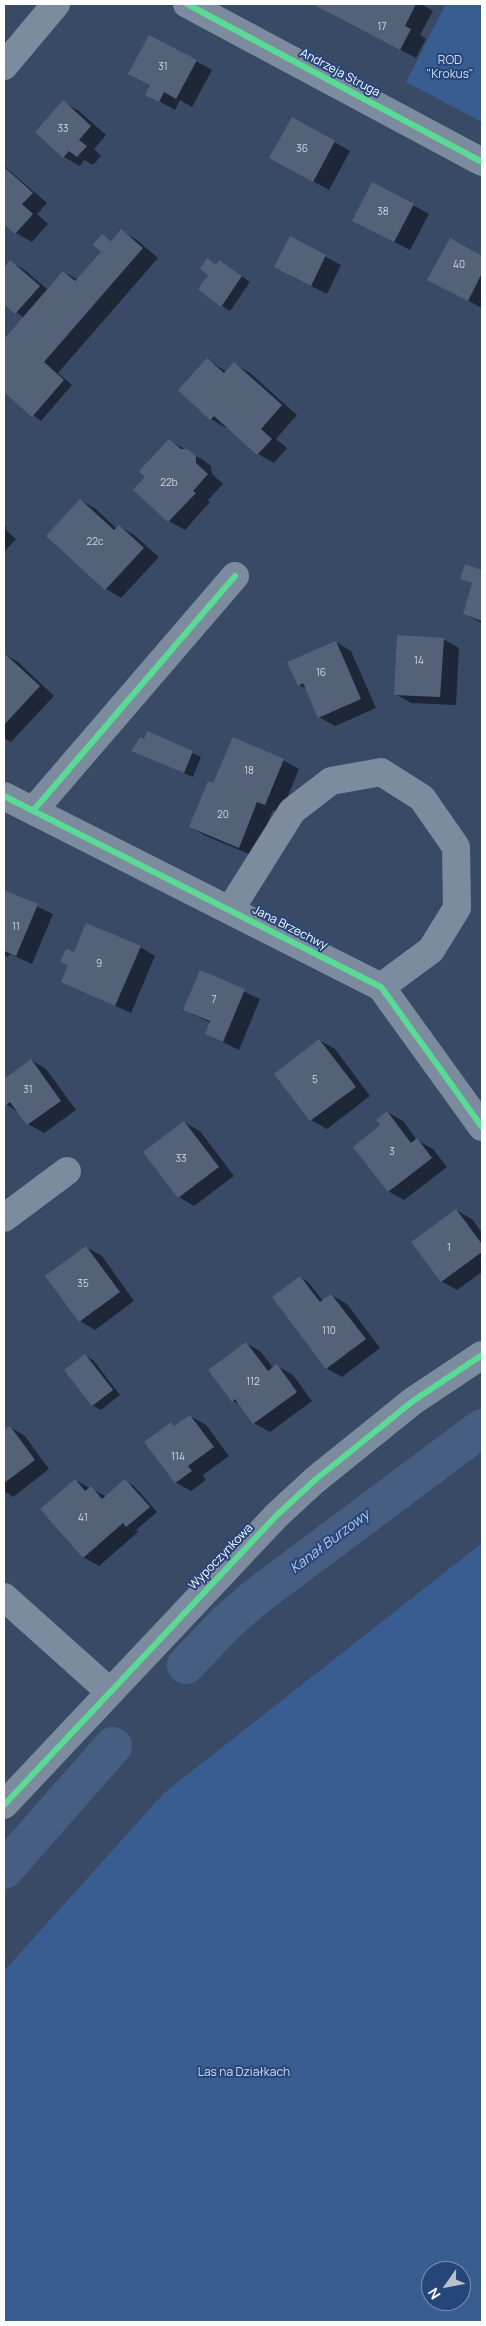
<!DOCTYPE html>
<html>
<head>
<meta charset="utf-8">
<style>
	body { margin:0 }
	#map { position:relative; width:486px; height:2326px; overflow:hidden; background:#394a67; font-family:Manrope,sans-serif }
	canvas { display:block }
	.frame { position:absolute; inset:0; border:5px solid #fff; pointer-events:none }
	.north { position:absolute; left:421px; top:2261px; width:50px; height:50px; box-sizing:border-box; background:#26467a; border:1px solid #7d90af; border-radius:50%; rotate:237deg; font-size:14px; font-weight:700; line-height:20px; text-align:center; color:#fff }
	.north::after { content:''; display:block; margin:auto; width:18px; height:22px; background:#bac0ca; clip-path:polygon(50% 0,100% 100%,50% 72%,0 100%) }
</style>
</head>
<body>
<div id="map">
<canvas width="486" height="2326"></canvas>
<div class="frame"></div>
<div class="north">N</div>
</div>
<script>
const ctx = document.querySelector('canvas').getContext('2d');
ctx.lineJoin = 'round';
function fillPath(path, color) { ctx.fillStyle = color; ctx.fill(path, 'evenodd'); }
const shape = rows => new Path2D(rows.map(r => 'M' + r).join(''));
function stroke(path, color, width, dash) { ctx.strokeStyle = color; ctx.lineWidth = width; ctx.lineCap = dash ? 'butt' : 'round'; ctx.setLineDash(dash || []); ctx.stroke(path); }
function drawText(font, color, halo, rows, align = 'center') {
  ctx.font = font + ' Manrope,sans-serif'; ctx.lineWidth = 4; ctx.setLineDash([]); ctx.textBaseline = 'middle'; ctx.strokeStyle = halo; ctx.fillStyle = color; for (const [text, x, y, turn = 0] of rows) {
    ctx.save(); ctx.translate(x, y); ctx.rotate((+turn || 0) * Math.PI / 180); ctx.textAlign = isNaN(turn) ? turn : align; if (halo) ctx.strokeText(text, 0, 0); ctx.fillText(text, 0, 0); ctx.restore();
  }
}
const green = shape([
	[446,4,482,4,482,122,406,82],
	[482,1543,482,2322,4,2322,4,1971,164,1793],
	[431,2271,461,2271,461,2301,431,2301]
]);
const shadow = shape([
	[319,4,421,4,433,11,420,35,426,39,416,58,333,15,318,6],
	[196,61,212,70,192,107,180,100,175,110,146,94],
	[63,102,79,111,106,135,94,149,101,156,93,165,84,160,80,166,64,157],
	[293,118,350,151,329,190,271,158],
	[4,166,47,203,37,214,48,224,32,242,16,233,4,223],
	[413,205,429,214,410,250,369,229],
	[121,231,137,240,158,258,58,373,72,385,41,421,4,391,4,341,24,318,4,302,4,270,11,262,26,271,48,290,64,272,78,280,102,251,103,236,112,241],
	[290,238,341,265,327,294,291,276],
	[450,239,482,257,482,308,444,288],
	[217,266,228,266,250,282,230,311,222,306],
	[207,359,227,372,235,364,250,373,297,415,276,439,287,448,274,463,258,454,227,427,226,428,211,419],
	[169,440,203,460,211,466,212,474,223,484,208,500,210,502,185,530,169,521,135,490,147,477],
	[80,500,96,509,117,529,119,526,134,535,159,557,121,598,106,589],
	[4,525,7,528,5,529,16,539,4,552],
	[466,566,482,571,482,623,464,614,473,584,462,578],
	[443,639,459,648,456,705,411,703,395,694],
	[336,642,351,651,376,708,335,726,319,717,308,690,299,685],
	[4,654,18,662,54,696,11,742,4,738],
	[148,733,201,757,193,777,133,751,145,741],
	[283,760,299,769,281,813,273,810,254,856,206,836,190,827,214,785],
	[4,891,53,914,32,964,10,954,8,957,4,955],
	[140,947,155,956,131,1013,63,982,69,966,62,962,75,953],
	[201,972,260,999,239,1050,206,1034,211,1023,184,1010],
	[319,1040,335,1049,370,1096,327,1129,311,1120,275,1074],
	[31,1060,46,1069,76,1110,44,1133,28,1124,21,1114,4,1103,4,1080],
	[387,1112,403,1121,417,1140,433,1149,447,1167,404,1200,388,1191,382,1126],
	[184,1122,200,1131,234,1176,194,1206,179,1197],
	[456,1210,472,1219,482,1233,482,1272,457,1290,441,1281],
	[86,1247,102,1256,134,1301,95,1330,80,1321],
	[300,1277,308,1282,323,1301,331,1295,347,1304,380,1348,342,1377,326,1368],
	[246,1343,261,1352,274,1369,277,1366,293,1375,312,1401,270,1432,254,1423,241,1405,233,1401],
	[85,1355,93,1360,120,1395,101,1410,92,1405],
	[190,1416,206,1425,229,1456,203,1475,206,1480,191,1491,175,1482,171,1424,176,1426],
	[10,1427,25,1436,49,1469,13,1497,4,1491,4,1432],
	[75,1480,107,1497,125,1481,134,1486,157,1512,136,1530,138,1532,99,1566,83,1557]
]);
const canal = shape([
	[186,1665,226,1623,257,1596,482,1428],
	[4,1870,113,1746]
]);
const building = shape([
	[317,4,416,4,405,26,411,29,400,50,316,6],
	[149,35,197,60,176,99,164,92,159,102,145,95,150,85,128,74],
	[63,100,91,126,79,140,87,146,77,157,69,151,63,158,35,132],
	[292,117,335,141,313,182,269,158],
	[4,167,33,193,22,204,33,214,15,234,4,224],
	[372,182,414,204,394,242,352,221],
	[121,229,143,248,44,362,64,380,32,417,4,392,4,339,63,271,75,281,101,252,93,245,102,234,111,241],
	[290,236,326,255,311,286,274,267],
	[450,238,482,256,482,273,468,301,427,280],
	[207,258,216,265,219,260,242,276,221,307,198,289,208,275,200,269],
	[10,260,40,286,15,314,4,304,4,268],
	[207,358,224,373,234,362,282,405,261,429,272,439,257,455,214,416,210,420,178,390],
	[169,439,181,449,187,449,196,456,196,463,208,474,193,491,196,493,168,522,133,490,145,477,139,471],
	[80,499,114,530,119,525,144,548,105,590,46,536],
	[465,564,482,570,482,621,463,614,472,583,460,579],
	[397,635,444,638,440,697,394,695],
	[336,641,361,699,318,718,303,683,298,686,287,662],
	[4,653,40,686,4,725],
	[147,731,193,751,184,773,131,751,140,737,144,739],
	[233,737,284,759,265,805,257,802,239,848,189,827,208,781,213,783],
	[4,890,38,904,16,956,4,951],
	[86,923,141,946,115,1006,61,982,68,965,60,962,66,949,74,952],
	[200,970,245,989,223,1042,205,1034,210,1021,183,1010],
	[319,1039,356,1087,310,1121,274,1074],
	[31,1059,61,1101,27,1125,10,1102,5,1106,4,1105,4,1079],
	[387,1111,411,1143,417,1138,432,1158,388,1192,353,1147,380,1125,376,1120],
	[184,1121,219,1167,178,1198,143,1152],
	[456,1209,482,1244,482,1252,441,1282,411,1242],
	[86,1246,120,1292,79,1322,45,1276],
	[300,1276,320,1302,331,1294,366,1339,326,1369,272,1297],
	[246,1342,268,1371,277,1364,297,1392,253,1424,235,1399,232,1402,208,1370],
	[85,1354,113,1390,92,1406,64,1370],
	[190,1415,214,1447,188,1466,192,1471,175,1483,144,1442,171,1422,174,1426],
	[10,1426,35,1460,4,1483,4,1430],
	[75,1479,85,1491,91,1486,102,1499,125,1479,150,1507,126,1527,123,1523,83,1558,40,1509]
]);
const minor = shape([
	[187,4,482,162],
	[4,66,56,4],
	[4,796,381,987,482,1127],
	[33,811,235,576],
	[230,910,292,811,331,781,381,772,422,798,456,847,457,908,431,950,381,987],
	[4,1218,67,1171],
	[4,1597,109,1691],
	[4,1805,277,1515,315,1480,413,1401,482,1355]
]);
const cycleway = shape([
	[187,4,482,162],
	[4,796,381,987,482,1127],
	[33,811,235,576],
	[4,1805,277,1515,315,1480,413,1401,482,1355]
]);
const numberNames = [
	["17",382,27],
	["31",163,67],
	["33",63,129],
	["36",302,149],
	["38",383,212],
	["40",459,265],
	["22b",169,483],
	["22c",95,542],
	["14",419,661],
	["16",321,673],
	["18",249,771],
	["20",223,815],
	["11",16,927],
	["9",99,964],
	["7",214,1000],
	["5",315,1080],
	["31",28,1090],
	["3",392,1152],
	["33",181,1159],
	["1",449,1248],
	["35",83,1284],
	["110",329,1331],
	["112",253,1382],
	["114",178,1457],
	["41",83,1518]
];
const parkNames = [
	["ROD",450,61],
	["\"Krokus\"",450,75],
	["Las na Działkach",244,2073]
];
const streetNames = [
	["Andrzeja Struga",340,73,28],
	["Jana Brzechwy",290,928,27],
	["Wypoczynkowa",221,1557,-46]
];
const waterNames = [
	["Kanał Burzowy",330,1542,-37]
];
fillPath(green, '#395c91');
fillPath(shadow, '#0007');
stroke(canal, '#475e83', 38);
fillPath(building, '#546279');
stroke(minor, '#7d8b9e', 28);
stroke(cycleway, '#5adb95', 6);
drawText('10px', '#d4d8de', null, numberNames);
drawText('12px', '#ccdcf3', '#26467a', parkNames);
drawText('12px', '#fff', '#26467a', streetNames);
drawText('italic 14px', '#b4cbec', '#26467a', waterNames);
</script>
</body>
</html>
